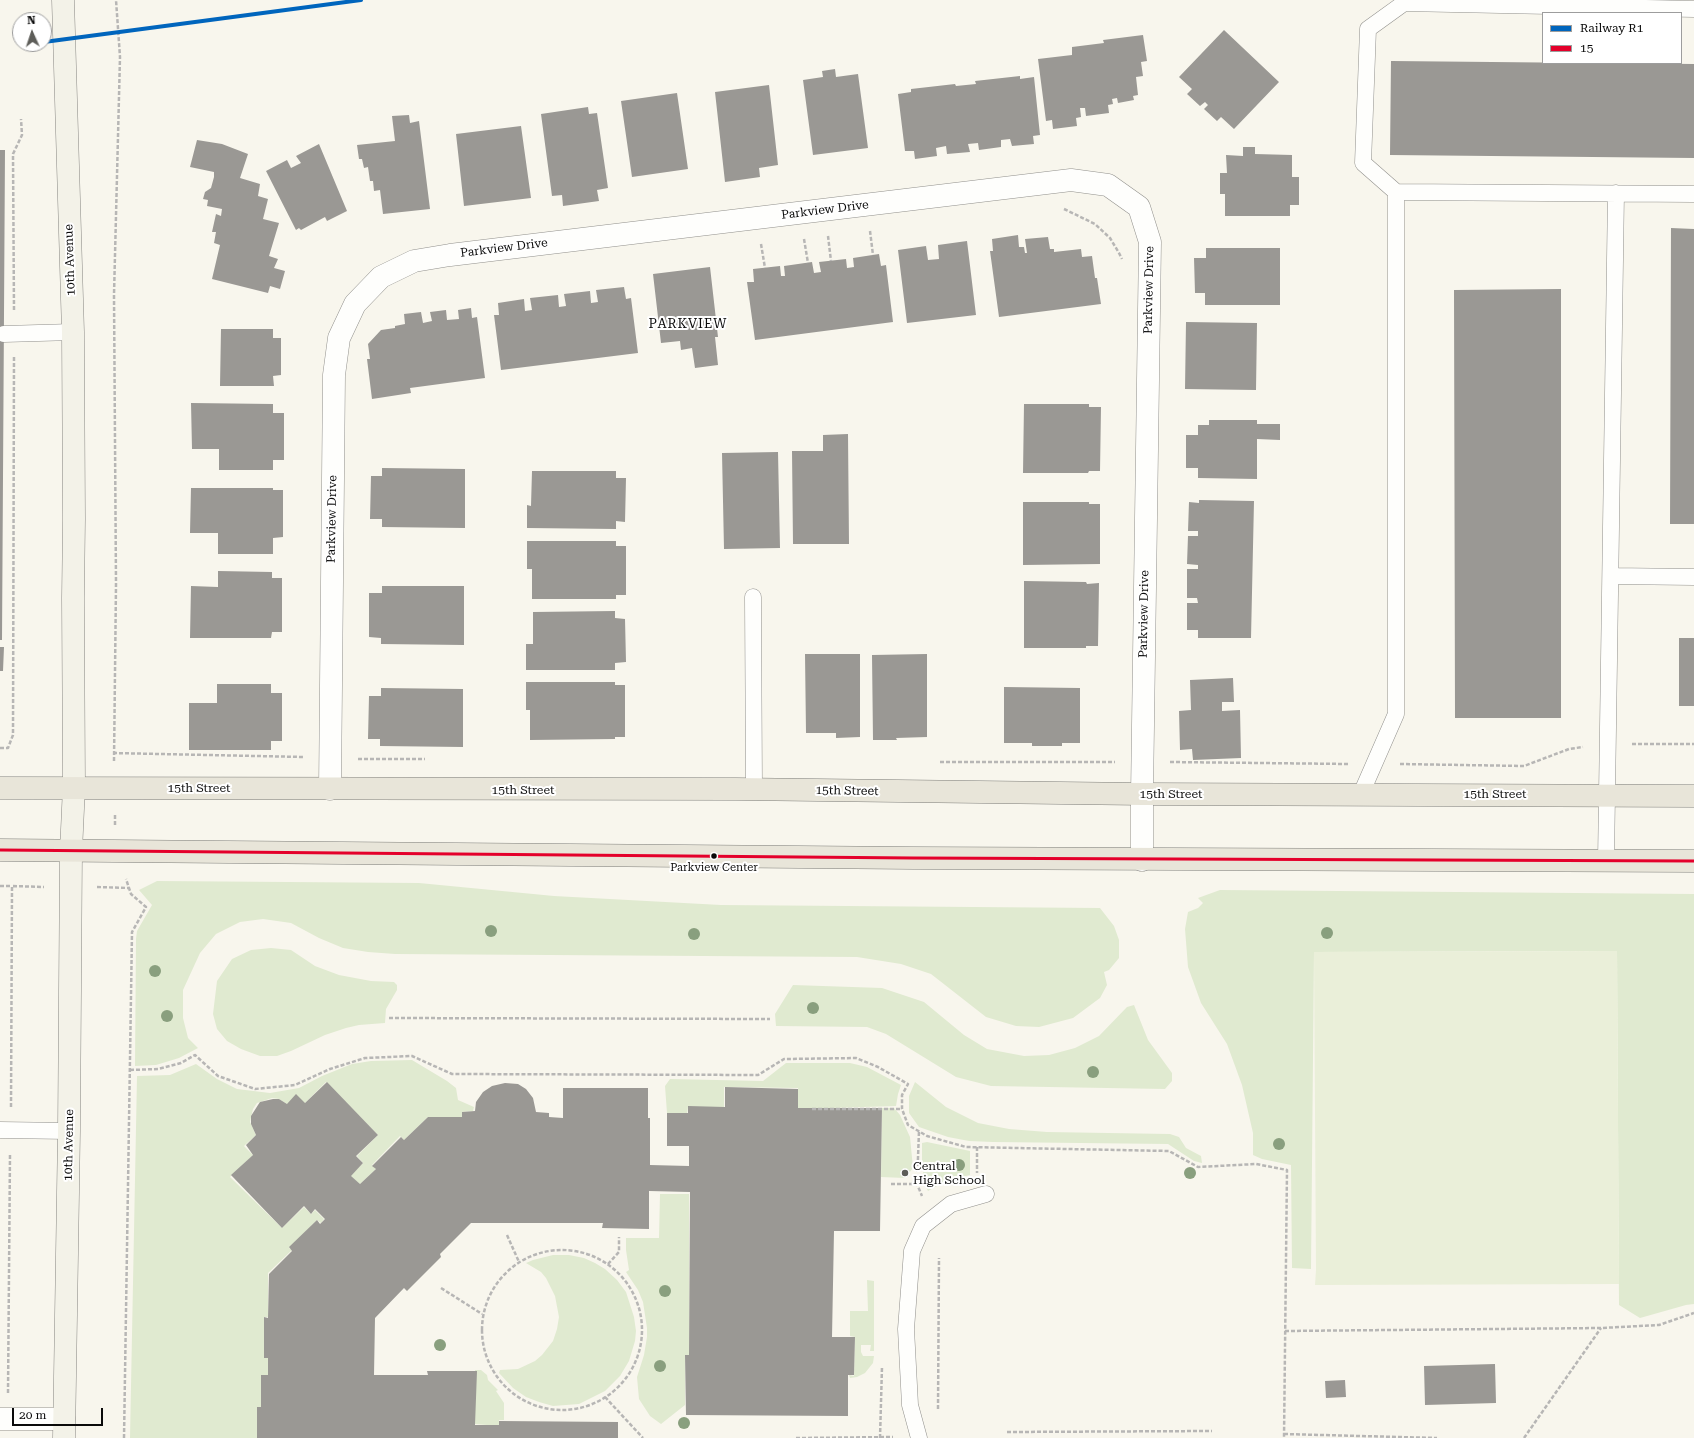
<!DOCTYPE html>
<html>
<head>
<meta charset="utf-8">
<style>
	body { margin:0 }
	#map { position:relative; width:1694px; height:1438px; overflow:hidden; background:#f8f6ed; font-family:"Roboto Serif",serif }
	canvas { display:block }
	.legend { position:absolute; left:1542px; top:12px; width:140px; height:52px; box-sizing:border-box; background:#fff; border:1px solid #9d9d9d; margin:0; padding:5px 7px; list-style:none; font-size:12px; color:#0a0a0a }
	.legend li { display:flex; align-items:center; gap:8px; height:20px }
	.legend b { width:20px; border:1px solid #9d9d9d }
	.north { position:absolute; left:12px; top:12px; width:40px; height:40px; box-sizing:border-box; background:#fff; border:1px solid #9d9d9d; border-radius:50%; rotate:357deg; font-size:11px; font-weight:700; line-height:16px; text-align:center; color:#0a0a0a }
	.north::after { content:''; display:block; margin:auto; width:14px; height:18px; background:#5d5d59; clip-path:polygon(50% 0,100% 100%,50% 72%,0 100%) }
	.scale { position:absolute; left:12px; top:1408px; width:91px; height:18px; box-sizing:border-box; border:2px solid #0a0a0a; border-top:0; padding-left:5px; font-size:12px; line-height:14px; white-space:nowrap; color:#0a0a0a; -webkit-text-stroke:3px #fff; paint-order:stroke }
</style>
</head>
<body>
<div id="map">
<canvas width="1694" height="1438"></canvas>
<ul class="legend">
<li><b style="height:5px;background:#0065bd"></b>Railway R1</li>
<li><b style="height:5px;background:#e4002b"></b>15</li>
</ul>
<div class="north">N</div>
<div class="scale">20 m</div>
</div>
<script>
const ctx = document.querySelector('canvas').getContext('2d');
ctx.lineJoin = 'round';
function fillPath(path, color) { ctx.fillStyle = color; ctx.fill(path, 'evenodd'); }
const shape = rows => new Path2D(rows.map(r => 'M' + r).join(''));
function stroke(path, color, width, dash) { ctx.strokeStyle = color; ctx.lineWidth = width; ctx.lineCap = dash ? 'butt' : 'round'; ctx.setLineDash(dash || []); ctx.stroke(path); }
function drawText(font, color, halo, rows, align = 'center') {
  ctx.font = font + ' "Roboto Serif",serif'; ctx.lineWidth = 4; ctx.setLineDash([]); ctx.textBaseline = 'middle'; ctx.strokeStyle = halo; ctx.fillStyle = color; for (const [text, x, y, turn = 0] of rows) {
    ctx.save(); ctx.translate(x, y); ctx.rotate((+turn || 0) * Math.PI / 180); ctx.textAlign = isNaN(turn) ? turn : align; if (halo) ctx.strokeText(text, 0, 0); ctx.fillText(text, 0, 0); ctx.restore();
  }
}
const green = shape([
	[157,881,419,883,554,896,721,905,1100,908,1114,926,1119,940,1119,958,1109,970,1104,972,1107,985,1100,998,1073,1018,1039,1027,1016,1026,986,1017,931,974,901,964,857,957,395,954,368,952,343,948,319,938,291,923,263,919,240,922,216,934,200,953,183,990,183,1018,188,1038,198,1048,179,1058,156,1065,135,1066,136,939,137,931,152,905,139,890],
	[1220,890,1694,894,1694,1304,1686,1305,1640,1318,1619,1305,1617,951,1314,952,1311,1269,1292,1268,1291,1165,1262,1159,1253,1155,1253,1133,1242,1085,1227,1044,1201,1003,1188,967,1185,929,1188,912,1198,908,1203,903,1198,898],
	[271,948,291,950,315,966,339,975,371,981,394,982,397,985,397,990,386,1009,385,1023,359,1025,346,1028,325,1035,291,1051,277,1056,260,1056,241,1049,227,1041,217,1029,213,1014,217,981,232,959,251,950],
	[793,985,882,988,924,1002,964,1035,987,1049,1024,1056,1049,1055,1075,1048,1099,1036,1127,1007,1134,1005,1148,1040,1172,1073,1172,1081,1165,1089,991,1086,956,1077,886,1034,867,1027,776,1026,775,1014],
	[412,1060,447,1081,456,1088,458,1100,474,1107,473,1111,462,1112,462,1117,428,1117,404,1140,400,1136,372,1165,376,1169,360,1184,350,1176,363,1163,357,1156,378,1135,326,1082,305,1103,287,1104,279,1099,272,1098,257,1103,253,1109,250,1122,256,1135,244,1146,253,1155,230,1177,282,1228,304,1207,311,1214,315,1210,324,1219,321,1223,317,1220,289,1248,292,1250,268,1273,268,1317,264,1317,264,1358,268,1358,268,1375,261,1375,261,1407,258,1407,257,1438,130,1438,137,1076,170,1075,196,1064,217,1079,237,1089,270,1093,299,1088,322,1076,352,1064,371,1061],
	[786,1063,850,1063,867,1067,901,1085,898,1094,896,1106,798,1109,798,1088,724,1087,724,1107,688,1107,687,1114,667,1113,665,1086,670,1079,763,1081],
	[915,1082,946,1107,978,1123,1009,1129,1047,1132,1170,1134,1179,1137,1186,1148,1201,1156,1202,1163,1194,1161,1168,1144,993,1142,969,1141,948,1137,919,1127,909,1113,909,1096],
	[882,1108,894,1108,900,1115,910,1137,913,1168,905,1178,881,1177],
	[927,1142,970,1151,970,1175,946,1181,928,1191,925,1185,922,1165,922,1143],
	[660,1194,689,1194,689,1355,685,1355,685,1405,661,1424,650,1416,639,1399,637,1377,644,1355,647,1337,647,1328,643,1302,638,1290,626,1272,629,1270,626,1250,626,1238,659,1238],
	[553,1255,569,1255,584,1258,595,1263,605,1269,617,1280,626,1292,634,1317,636,1331,635,1341,629,1361,620,1376,605,1391,579,1404,553,1406,539,1402,526,1397,513,1388,499,1373,500,1370,518,1369,535,1361,542,1355,553,1341,557,1329,559,1317,555,1296,546,1278,541,1272,526,1263,533,1260],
	[867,1280,874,1281,874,1351,870,1351,871,1345,861,1345,861,1352,863,1356,874,1356,873,1363,865,1373,857,1377,850,1378,849,1375,854,1376,855,1337,850,1336,850,1311,868,1311],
	[475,1370,481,1370,487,1375,488,1380,498,1390,496,1391,504,1403,504,1420,499,1420,499,1426,475,1424]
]);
const pitch = shape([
	[1617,951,1619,1284,1315,1285,1316,1270,1314,952]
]);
const building = shape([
	[1224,30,1279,82,1234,129,1221,117,1217,121,1204,109,1208,105,1205,102,1200,106,1187,94,1192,89,1179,77],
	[1143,35,1147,61,1141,62,1143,76,1136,77,1138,95,1133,96,1134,100,1118,103,1117,98,1112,99,1113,104,1108,105,1109,113,1086,116,1085,108,1080,108,1081,117,1076,118,1077,126,1053,129,1052,120,1046,121,1038,59,1072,55,1072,47,1104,43,1103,40],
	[1391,61,1694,64,1694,158,1390,155],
	[835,69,836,77,858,74,868,148,813,155,803,80,823,77,822,71],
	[1020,76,1020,79,1034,77,1040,135,1033,136,1034,144,1012,146,1010,139,1001,140,1001,147,979,150,978,143,968,144,970,152,947,154,946,146,936,148,937,156,915,159,914,151,905,151,898,94,911,92,911,89,955,84,956,86,976,84,975,81],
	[769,85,778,165,759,168,760,177,725,182,715,92],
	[677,93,688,169,632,177,621,101],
	[588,107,589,114,597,113,608,188,597,190,599,201,563,206,562,195,552,196,541,114],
	[409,115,410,123,419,121,430,209,383,214,380,190,374,191,373,181,370,181,368,167,364,168,362,159,359,159,357,145,395,141,392,116],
	[521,126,531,198,464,206,456,134],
	[197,140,222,144,248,154,240,178,260,184,258,196,268,199,263,219,279,223,269,256,278,259,274,268,285,271,280,289,270,286,268,293,212,279,220,245,214,243,216,232,212,232,216,214,221,216,222,209,207,206,208,200,203,199,205,192,211,188,214,177,214,172,190,167],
	[319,144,347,211,327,221,325,217,301,230,299,228,296,230,266,171,287,160,291,168,301,163,296,156],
	[1243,147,1255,147,1255,154,1292,155,1292,177,1299,177,1299,205,1290,205,1290,216,1225,216,1225,194,1220,194,1220,173,1227,173,1226,155,1243,156],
	[0,150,5,150,2,640,0,640],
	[1671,228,1694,229,1694,524,1670,524],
	[1018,235,1019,247,1024,247,1025,253,1027,253,1025,239,1048,237,1050,249,1054,249,1054,252,1081,249,1082,257,1092,256,1095,278,1097,278,1101,304,999,317,990,251,993,251,992,239],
	[967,241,976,315,907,323,898,250,926,246,928,260,939,259,938,245],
	[1206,248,1280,248,1280,305,1205,305,1205,293,1195,293,1194,258,1206,258],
	[879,254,881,266,886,265,893,322,755,340,747,282,754,282,753,269,780,266,781,276,785,276,784,266,812,262,814,273,821,272,819,262,846,259,847,268,854,267,853,258],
	[710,267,718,337,715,337,718,365,695,368,692,348,681,350,680,341,661,343,653,274],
	[624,287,626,299,631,298,638,353,501,370,494,315,499,315,498,303,524,299,525,311,532,310,530,298,558,295,559,307,566,306,564,294,590,291,591,303,598,302,596,290],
	[1561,289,1561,718,1455,718,1454,290],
	[471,308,472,318,477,317,485,378,410,388,411,393,372,399,367,359,370,359,368,344,381,330,395,328,395,326,405,324,404,314,421,312,423,323,432,321,430,312,446,310,447,320,459,319,458,310],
	[1186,322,1257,323,1256,390,1185,389],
	[221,329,273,329,273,338,281,338,281,375,273,376,274,386,220,386],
	[191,403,273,404,273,413,284,413,284,460,273,460,273,470,219,470,219,449,192,449],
	[1024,404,1089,404,1089,407,1101,407,1100,471,1089,471,1088,473,1023,473],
	[1209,420,1257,420,1257,424,1280,424,1280,440,1257,439,1257,479,1198,478,1198,468,1186,468,1186,435,1198,435,1198,425,1209,425],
	[848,434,849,544,793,544,792,451,823,451,823,435],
	[778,452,780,548,724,549,722,453],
	[382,468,465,469,465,528,382,527,382,519,370,519,371,476,382,476],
	[532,471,616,471,616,478,626,478,625,522,616,521,616,529,527,528,527,505,531,506],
	[191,488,273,488,273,490,283,490,283,537,273,538,273,554,218,554,218,533,190,533],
	[1199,500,1254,501,1251,638,1198,638,1198,630,1187,630,1187,603,1198,603,1197,598,1187,598,1187,569,1198,569,1198,565,1187,564,1188,536,1198,536,1198,531,1188,531,1189,502,1199,503],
	[1023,502,1089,502,1089,504,1100,504,1100,564,1023,565],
	[527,541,616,541,616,546,626,546,626,595,616,595,616,599,532,599,532,569,527,569],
	[218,571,272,572,272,578,282,578,282,632,272,632,271,638,190,638,191,586,218,587],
	[1024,581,1086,582,1087,584,1099,583,1098,646,1086,646,1086,648,1024,648],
	[382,586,464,586,464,645,381,644,381,638,369,637,369,593,382,593],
	[615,611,615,618,625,619,626,662,615,663,615,670,526,670,526,644,533,644,533,612],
	[1679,638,1694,638,1694,706,1679,706],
	[0,647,4,647,3,671,0,671],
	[805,654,860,654,860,737,836,738,836,733,806,733],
	[927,654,927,737,896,738,897,740,873,740,872,655],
	[1233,678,1234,702,1222,702,1222,711,1240,710,1241,758,1193,760,1192,749,1180,750,1179,711,1191,710,1190,680],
	[526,682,615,682,615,685,625,685,625,737,615,737,615,739,530,740,530,710,526,710],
	[217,684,271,684,271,693,282,693,282,741,271,741,271,750,189,750,189,703,217,703],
	[1004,687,1080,688,1080,743,1062,743,1062,746,1032,746,1032,743,1004,743],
	[381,688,463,689,463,747,380,746,380,739,368,739,369,696,381,696],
	[327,1082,378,1135,356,1156,363,1163,351,1176,360,1184,376,1169,372,1166,401,1137,404,1140,428,1117,462,1117,462,1112,475,1111,476,1102,483,1092,492,1086,505,1083,518,1084,526,1089,533,1098,536,1112,549,1113,549,1117,563,1118,563,1088,648,1088,648,1118,650,1118,650,1165,689,1166,689,1146,667,1146,667,1113,688,1113,688,1106,725,1107,725,1087,798,1089,798,1108,882,1108,880,1231,834,1231,832,1337,855,1337,854,1375,848,1375,848,1416,686,1415,685,1355,689,1355,690,1192,649,1191,649,1229,602,1228,603,1223,471,1223,440,1254,441,1257,407,1291,404,1288,375,1318,374,1375,428,1375,427,1371,477,1371,475,1425,499,1425,499,1421,618,1422,618,1438,257,1438,257,1407,261,1407,261,1375,268,1375,268,1358,264,1358,264,1317,268,1318,269,1274,292,1251,289,1247,317,1220,320,1224,325,1219,315,1209,311,1214,304,1206,282,1228,231,1175,253,1155,246,1145,256,1135,251,1124,251,1116,258,1105,260,1102,273,1099,279,1099,287,1104,296,1094,305,1103],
	[1495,1364,1496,1403,1425,1405,1424,1366],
	[1345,1380,1346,1397,1326,1398,1325,1381]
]);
const path = shape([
	[1064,209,1095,224,1110,238,1119,253,1122,259],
	[870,231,873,255],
	[828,236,831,261],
	[804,239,808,263],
	[761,244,765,268],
	[14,310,13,154,22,135,21,119],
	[1632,744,1694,744],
	[0,748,8,748,13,735,14,357],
	[113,753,303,757],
	[358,759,425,759],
	[114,761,116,584,114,295,120,57,116,0],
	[940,762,1115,762],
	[1170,762,1349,764],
	[1400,764,1524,766,1569,749,1583,747],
	[115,825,115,814],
	[0,886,12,886],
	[97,887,129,888],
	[389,1018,770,1019],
	[130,1070,158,1069,181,1063,195,1055,218,1076,255,1089,295,1085,330,1069,365,1058,412,1056,452,1074,758,1075,784,1059,856,1058,878,1067,908,1084,902,1095,902,1109,908,1125,927,1136,966,1147,1169,1151,1198,1167,1256,1164,1287,1170,1284,1438],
	[11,1107,12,886,44,887],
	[812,1109,902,1109],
	[977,1147,977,1173],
	[891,1184,917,1184,922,1196],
	[917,1184,919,1131],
	[507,1235,519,1262],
	'482 1330a80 80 0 1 1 160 0a80 80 0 1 1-160 0Z',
	[608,1264,619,1252,619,1237],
	[441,1288,482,1314],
	[1285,1331,1601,1328,1659,1325,1694,1313],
	[8,1393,10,1154],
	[605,1397,643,1438],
	[938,1409,939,1258],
	[1007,1432,1212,1431],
	[1284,1434,1437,1438],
	[124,1438,132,932,146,907,131,894,126,879],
	[796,1438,893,1437],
	[880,1438,882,1367],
	[1524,1438,1601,1328]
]);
const service = shape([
	[1396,192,1694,194],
	[4,334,73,332],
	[1611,576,1694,577],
	[753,597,754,790],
	[1361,794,1396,714,1396,192,1363,163,1368,29,1404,3,1694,9],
	[1606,861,1616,193],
	[0,1130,69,1131],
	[919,1438,910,1405,906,1329,912,1251,923,1226,951,1204,986,1194]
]);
const minor = shape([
	[330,789,334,375,339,338,355,304,381,277,414,261,450,255,1071,180,1108,185,1139,207,1150,242,1142,794,1142,860],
	[0,1419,64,1419]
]);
const secondary = shape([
	[63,0,73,332,74,519,73,598,74,787,71,851,69,1131,64,1438]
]);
const primary = shape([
	[0,788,736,789,1142,794,1694,796],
	[0,850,913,858,1694,861]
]);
const bus1 = shape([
	[0,850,913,858,1694,861]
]);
const rail1 = shape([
	[44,42,361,0]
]);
const trees = [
	[491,931],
	[1327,933],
	[694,934],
	[155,971],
	[813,1008],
	[167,1016],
	[1093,1072],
	[1279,1144],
	[959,1165],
	[1190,1173],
	[665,1291],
	[440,1345],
	[660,1366],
	[684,1423]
];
const markers = [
	[714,856,3.5,"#0a0a0a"],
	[905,1173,4,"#5d5d59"]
];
const busNames = [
	["Parkview Center",714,868]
];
const streetNames = [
	["Parkview Drive",825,210,-7],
	["Parkview Drive",504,248,-7],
	["10th Avenue",70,260,-92],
	["Parkview Drive",1149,290,-89],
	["Parkview Drive",332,519,-89],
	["Parkview Drive",1144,614,-89],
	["15th Street",199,788],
	["15th Street",523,790],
	["15th Street",847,791,1],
	["15th Street",1171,794],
	["15th Street",1495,794],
	["10th Avenue",69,1145,-89]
];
const poiNames = [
	["Central",913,1166],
	["High School",913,1180]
];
const neighbourhoodNames = [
	["PARKVIEW",688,324]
];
fillPath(green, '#e0ead0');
fillPath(pitch, '#eaefd9');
fillPath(building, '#9a9894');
stroke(service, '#91908c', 17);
stroke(minor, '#91908c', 23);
stroke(secondary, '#888783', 23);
stroke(primary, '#7e7e7a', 23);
stroke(path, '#b7b6b5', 2.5, [4, 2]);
stroke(service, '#fefefc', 16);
stroke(minor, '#fefefc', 22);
stroke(secondary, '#f3f2e8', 22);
stroke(primary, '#e8e5d9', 22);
stroke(bus1, '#e4002b', 3);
stroke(rail1, '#0065bd', 4);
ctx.fillStyle = '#899f7e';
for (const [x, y] of trees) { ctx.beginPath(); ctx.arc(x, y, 6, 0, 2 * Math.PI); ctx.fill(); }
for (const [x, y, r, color] of markers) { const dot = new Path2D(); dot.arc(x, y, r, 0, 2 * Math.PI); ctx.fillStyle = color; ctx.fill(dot); stroke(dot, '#fff', 1.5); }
drawText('11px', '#0a0a0a', '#fff', busNames);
drawText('12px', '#0a0a0a', '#fff', streetNames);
drawText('12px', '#0a0a0a', '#fff', poiNames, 'left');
ctx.letterSpacing = '1px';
drawText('13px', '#0a0a0a', '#fff', neighbourhoodNames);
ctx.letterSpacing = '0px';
</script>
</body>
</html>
